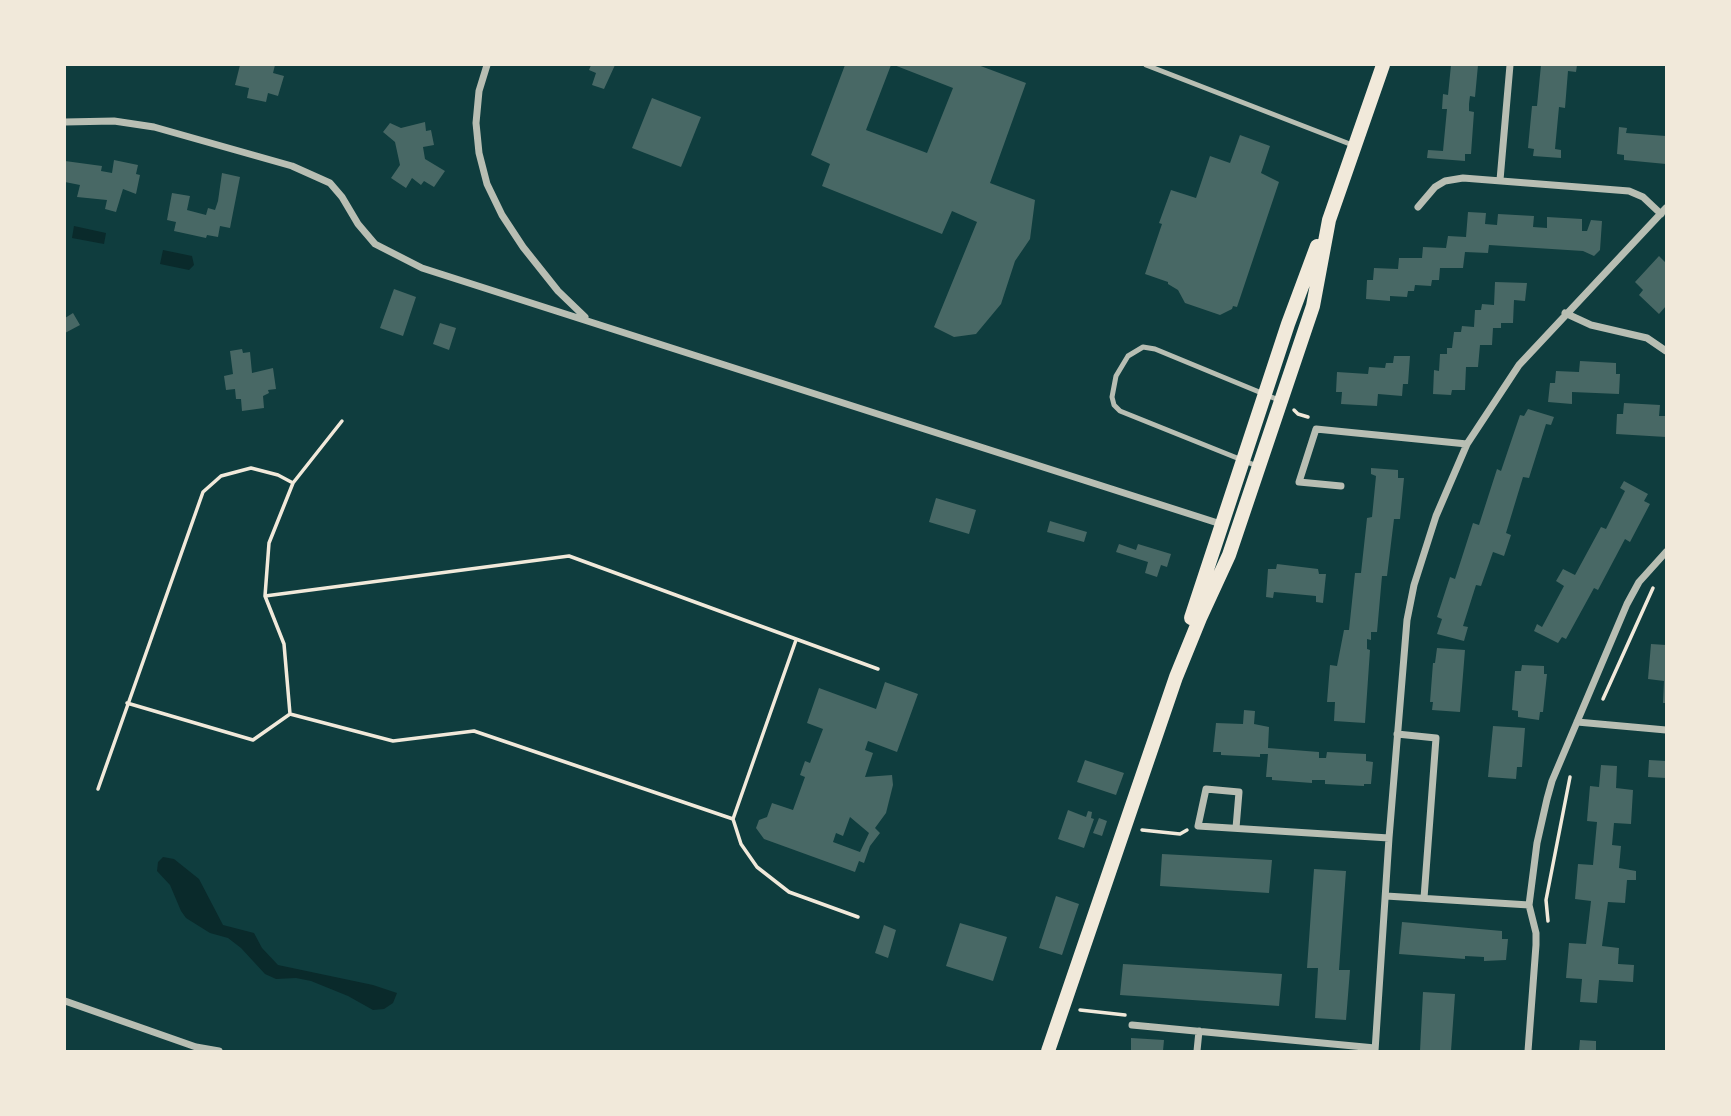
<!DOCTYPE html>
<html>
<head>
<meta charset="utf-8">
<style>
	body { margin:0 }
	#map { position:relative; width:1731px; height:1116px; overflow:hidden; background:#0f3d3e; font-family:"Fira Sans Condensed",sans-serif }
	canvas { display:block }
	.frame { position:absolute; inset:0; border:66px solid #f1e9da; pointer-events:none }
</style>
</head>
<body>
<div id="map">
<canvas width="1731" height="1116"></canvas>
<div class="frame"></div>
</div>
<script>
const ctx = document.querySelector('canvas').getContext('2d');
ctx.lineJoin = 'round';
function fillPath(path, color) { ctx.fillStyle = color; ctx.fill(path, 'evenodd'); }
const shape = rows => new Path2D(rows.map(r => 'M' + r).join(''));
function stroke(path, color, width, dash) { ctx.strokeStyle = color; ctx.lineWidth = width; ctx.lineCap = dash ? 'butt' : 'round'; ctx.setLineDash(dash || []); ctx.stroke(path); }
const water = shape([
	[74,226,106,233,104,244,72,238],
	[163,250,192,256,194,265,189,270,160,264],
	[163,857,174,859,199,879,223,925,254,933,262,948,278,965,373,985,397,993,393,1003,384,1009,373,1010,348,996,311,981,296,978,276,979,265,974,241,948,228,938,210,933,186,918,181,911,170,885,157,871,158,862]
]);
const building = shape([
	[240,65,275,65,273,73,284,76,278,96,268,93,266,102,247,98,249,88,235,85],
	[591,65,615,65,604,89,592,85,596,73,589,70],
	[845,65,891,65,866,130,927,153,953,88,894,65,978,65,1026,83,990,183,1035,200,1030,239,1015,261,1001,304,976,334,954,337,934,327,977,222,952,211,942,234,822,186,830,164,811,155],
	[1451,65,1478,65,1475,97,1470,96,1469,104,1469,111,1474,112,1471,154,1465,154,1465,161,1427,158,1428,150,1443,151,1447,109,1442,109,1443,94,1448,95],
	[1541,65,1577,65,1576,72,1568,71,1565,108,1559,107,1555,149,1561,150,1561,158,1533,156,1534,149,1528,148,1532,106,1537,106],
	[652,98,701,117,681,167,632,148],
	[425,122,426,131,431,130,434,145,423,147,425,159,445,171,434,187,424,181,421,185,412,178,406,188,391,178,400,165,395,142,383,132,390,123,401,128],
	[1619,127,1627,128,1626,133,1666,136,1666,164,1624,160,1624,155,1617,154],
	[1240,135,1270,146,1261,173,1279,182,1237,307,1233,306,1232,309,1220,315,1185,303,1178,290,1168,284,1168,282,1145,274,1162,224,1159,223,1171,190,1196,198,1210,156,1230,163],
	[114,160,138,165,136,174,140,175,136,194,123,189,116,212,105,209,107,200,77,197,80,185,65,182,65,161,102,166,101,171,112,173],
	[222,173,240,177,230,228,220,226,218,237,207,235,206,238,174,231,176,222,167,220,172,193,190,196,187,210,206,215,208,208,215,210,218,201],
	[1468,212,1486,213,1485,224,1497,225,1498,214,1534,216,1533,227,1547,228,1547,217,1582,219,1582,231,1587,231,1591,220,1602,221,1600,250,1594,256,1583,251,1489,245,1488,253,1465,252,1463,268,1440,268,1439,280,1432,280,1431,286,1415,285,1414,291,1408,291,1407,297,1390,296,1390,301,1366,299,1367,280,1373,280,1374,268,1398,269,1399,258,1422,258,1423,247,1446,248,1448,236,1466,237],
	[1659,256,1666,263,1666,306,1659,314,1639,295,1643,290,1635,282],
	[1495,282,1527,283,1525,301,1514,300,1513,323,1501,323,1501,328,1493,328,1492,345,1480,345,1478,367,1466,367,1465,390,1452,390,1451,395,1433,394,1434,370,1439,371,1440,354,1447,354,1447,348,1452,348,1454,332,1461,332,1462,326,1474,327,1475,310,1481,310,1482,304,1494,305],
	[394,289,416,297,403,336,380,328],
	[73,313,80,325,65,333,65,318],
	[440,323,456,328,449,350,433,344],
	[242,349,243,353,250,352,252,373,273,368,276,389,268,390,269,393,263,396,264,408,242,411,241,399,236,399,235,389,226,390,224,376,233,374,230,351],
	[1394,356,1410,356,1408,384,1403,384,1402,396,1378,394,1377,406,1341,404,1342,392,1336,392,1337,372,1368,374,1369,367,1385,368,1386,363,1393,363],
	[1580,361,1616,363,1616,374,1620,374,1619,394,1572,392,1572,404,1548,402,1550,383,1555,383,1556,371,1579,372],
	[1624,403,1660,405,1659,416,1666,416,1666,437,1616,434,1617,414,1623,414],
	[1528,409,1554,417,1551,425,1546,424,1529,478,1523,477,1506,533,1511,535,1504,556,1493,552,1481,586,1476,585,1463,626,1468,627,1464,641,1437,634,1442,619,1437,617,1450,577,1455,579,1473,523,1479,525,1497,469,1501,471,1520,415,1524,416],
	[1371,468,1398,470,1398,478,1404,478,1400,519,1394,519,1387,576,1382,576,1377,632,1371,632,1371,640,1367,639,1367,649,1370,650,1365,723,1334,721,1335,702,1327,702,1330,665,1337,666,1344,630,1349,630,1355,573,1361,573,1367,518,1372,517,1376,476,1371,474],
	[1624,481,1648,494,1644,501,1650,504,1630,542,1625,539,1598,590,1594,588,1566,639,1562,637,1558,643,1534,631,1537,624,1542,627,1564,586,1556,581,1563,569,1575,575,1601,527,1606,529,1625,491,1620,488],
	[936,498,976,510,969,534,929,522],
	[1050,521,1087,532,1084,542,1047,532],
	[1119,544,1136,550,1138,544,1171,554,1167,567,1161,565,1157,577,1145,573,1148,562,1116,552],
	[1277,564,1318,569,1319,574,1326,574,1323,603,1316,602,1316,596,1274,592,1273,598,1266,597,1268,569,1276,569],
	[1651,644,1666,645,1666,703,1663,703,1664,681,1648,679],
	[1437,648,1465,650,1460,712,1432,710,1433,702,1430,702,1433,663,1435,663],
	[1522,665,1544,666,1544,674,1547,674,1543,712,1540,712,1539,720,1518,717,1518,711,1512,710,1515,671,1521,671],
	[885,682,918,694,897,752,868,741,865,750,873,753,865,777,892,775,893,785,886,813,875,828,880,833,870,846,864,863,859,861,855,872,764,839,756,828,759,820,767,817,772,803,793,810,805,777,800,775,805,761,810,763,823,729,807,723,819,688,876,709],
	[850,817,869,833,860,852,833,842,836,833,843,836],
	[1244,710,1255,711,1254,724,1269,727,1268,748,1319,752,1319,758,1326,758,1327,752,1366,754,1366,761,1373,762,1371,784,1364,784,1364,786,1325,784,1325,780,1312,780,1312,783,1272,780,1272,777,1266,777,1268,754,1260,754,1260,757,1221,755,1221,752,1213,752,1216,723,1243,724],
	[1493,726,1525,728,1522,767,1517,767,1516,779,1488,777],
	[1085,760,1124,773,1116,795,1077,782],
	[1649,760,1666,761,1666,778,1648,777],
	[1601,765,1617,766,1616,788,1633,790,1631,824,1614,823,1612,845,1621,846,1619,868,1636,871,1636,880,1627,880,1625,903,1608,902,1602,946,1619,948,1618,964,1634,965,1633,982,1599,980,1597,1003,1580,1002,1582,979,1566,978,1569,943,1586,944,1591,901,1575,899,1578,864,1593,865,1597,822,1587,821,1590,786,1599,787],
	[1068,810,1086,817,1088,811,1092,812,1091,818,1094,819,1084,848,1058,839],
	[1099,818,1107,821,1102,836,1093,833],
	[1162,854,1272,860,1269,893,1160,886],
	[1314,869,1346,871,1339,970,1350,970,1346,1020,1315,1018,1318,968,1307,968],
	[1056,896,1079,904,1062,955,1039,948],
	[1402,922,1502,931,1502,939,1508,939,1506,960,1484,961,1484,957,1465,956,1465,959,1399,954],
	[960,923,1007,937,993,981,946,966],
	[884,925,896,930,888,958,875,953],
	[1123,964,1282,974,1279,1006,1120,995],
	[1423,992,1455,994,1451,1051,1420,1051],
	[1131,1038,1164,1040,1163,1051,1131,1051],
	[1580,1040,1596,1041,1596,1051,1579,1051]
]);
const path = shape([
	[1294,410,1298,414,1308,417],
	[265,596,569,556,878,669],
	[796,640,733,819,741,844,757,867,789,892,858,917],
	[1603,699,1653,588],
	[127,703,253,740,290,714,393,741,474,731,733,819],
	[290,714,284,644,265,596,269,543,293,483,342,421],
	[98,789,203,492,221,476,251,468,278,475,293,483],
	[1142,830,1180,834,1187,830],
	[1548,921,1546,900,1570,777],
	[1080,1010,1125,1015]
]);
const service = shape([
	[1146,65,1355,146],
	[1257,466,1120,411,1114,405,1112,397,1116,376,1128,356,1143,347,1155,349,1281,401]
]);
const minor = shape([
	[487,65,479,91,476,123,479,153,487,184,502,215,523,247,558,291,585,317],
	[65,122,114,121,154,127,292,166,330,183,342,197,358,224,375,244,422,268,1224,525],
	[1500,180,1510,65],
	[1418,207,1435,187,1445,181,1463,178,1629,191,1643,197,1661,214],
	[1565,313,1591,325,1647,338,1666,351],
	[1341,486,1299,482,1316,429,1467,444],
	[1577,722,1666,730],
	[1397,734,1436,738,1424,898],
	[1236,828,1239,792,1206,789,1198,826,1389,838],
	[1386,896,1529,905],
	[65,1001,196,1047,219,1051],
	[1132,1025,1375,1048],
	[1197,1051,1199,1031],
	[1375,1051,1389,838,1407,620,1414,585,1436,516,1467,444,1519,365,1666,208],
	[1528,1051,1536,945,1536,933,1529,905,1537,843,1547,799,1552,781,1627,604,1639,582,1666,552]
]);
const secondary = shape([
	[1191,618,1288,324,1317,246],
	[1048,1051,1176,677,1200,618,1229,555,1313,306,1329,220,1383,65]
]);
fillPath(water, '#0a2a2b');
fillPath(building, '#486865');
stroke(path, '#f1e9da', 3.5);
stroke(service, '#b8beb3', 5);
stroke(minor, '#b8beb3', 7);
stroke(secondary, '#f1e9da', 14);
</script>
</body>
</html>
